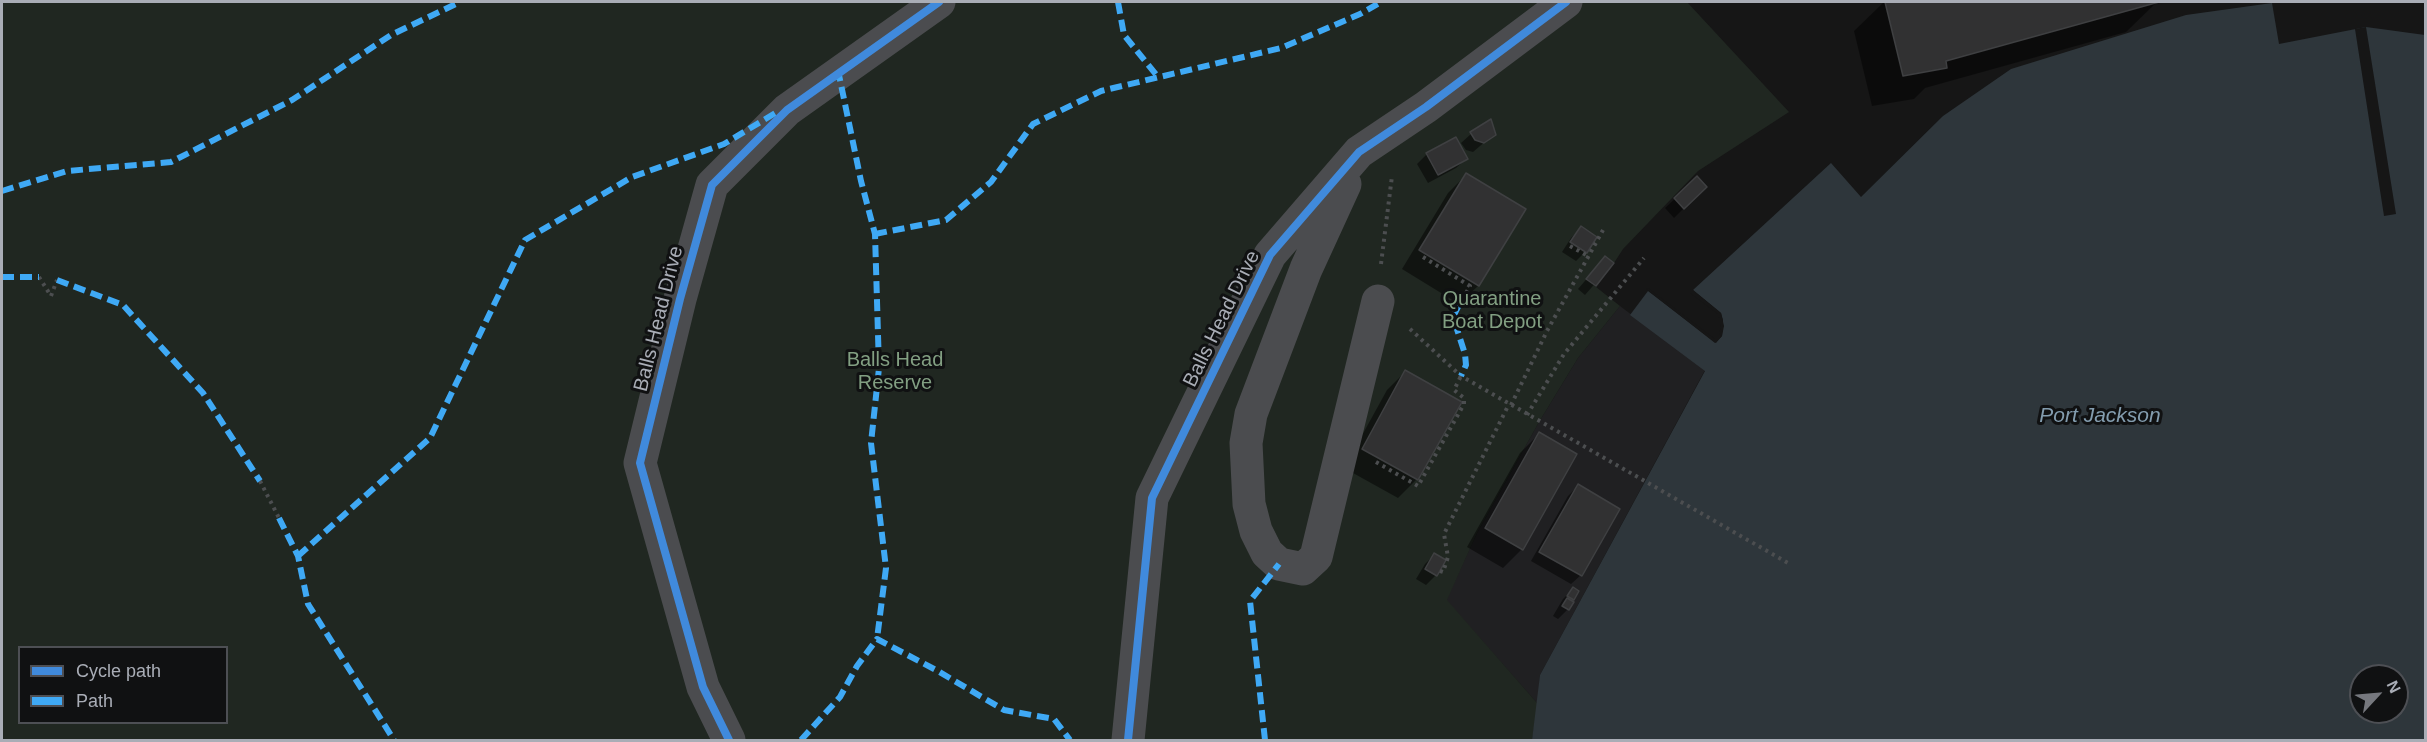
<!DOCTYPE html>
<html>
<head>
<meta charset="utf-8">
<style>
	body { margin:0 }
	#map { position:relative; width:2427px; height:742px; overflow:hidden; background:#161616; font-family:Helvetica,sans-serif }
	canvas { display:block }
	.frame { position:absolute; inset:0; border:3px solid #a9adb6; pointer-events:none }
	.legend { position:absolute; left:18px; top:646px; width:210px; height:78px; box-sizing:border-box; background:#101112; border:2px solid #4d4f54; margin:0; padding:8px 10px; list-style:none; font-size:18px; color:#a9adb6 }
	.legend li { display:flex; align-items:center; gap:12px; height:30px }
	.legend b { width:30px; border:2px solid #4d4f54 }
	.north { position:absolute; left:2349px; top:664px; width:60px; height:60px; box-sizing:border-box; background:#101112; border:2px solid #4d4f54; border-radius:50%; rotate:64deg; font-size:16px; font-weight:700; line-height:24px; text-align:center; color:#a9adb6 }
	.north::after { content:''; display:block; margin:auto; width:21px; height:27px; background:#76787e; clip-path:polygon(50% 0,100% 100%,50% 72%,0 100%) }
</style>
</head>
<body>
<div id="map">
<canvas width="2427" height="742"></canvas>
<div class="frame"></div>
<ul class="legend">
<li><b style="height:8px;background:#408adc"></b>Cycle path</li>
<li><b style="height:8px;background:#3fa9f5"></b>Path</li>
</ul>
<div class="north">N</div>
</div>
<script>
const ctx = document.querySelector('canvas').getContext('2d');
ctx.lineJoin = 'round';
function fillPath(path, color) { ctx.fillStyle = color; ctx.fill(path, 'evenodd'); }
const shape = rows => new Path2D(rows.map(r => 'M' + r).join(''));
function stroke(path, color, width, dash) { ctx.strokeStyle = color; ctx.lineWidth = width; ctx.lineCap = dash ? 'butt' : 'round'; ctx.setLineDash(dash || []); ctx.stroke(path); }
function drawText(font, color, halo, rows, align = 'center') {
  ctx.font = font + ' Helvetica,sans-serif'; ctx.lineWidth = 6; ctx.setLineDash([]); ctx.textBaseline = 'middle'; ctx.strokeStyle = halo; ctx.fillStyle = color; for (const [text, x, y, turn = 0] of rows) {
    ctx.save(); ctx.translate(x, y); ctx.rotate((+turn || 0) * Math.PI / 180); ctx.textAlign = isNaN(turn) ? turn : align; if (halo) ctx.strokeText(text, 0, 0); ctx.fillText(text, 0, 0); ctx.restore();
  }
}
const built = shape([
	[1620,306,1705,370,1540,675,1538,704,1446,600,1477,533,1539,422,1578,358]
]);
const green = shape([
	[2,2,1687,2,1789,112,1698,171,1623,249,1614,263,1605,256,1586,279,1620,306,1578,358,1539,422,1477,533,1447,600,1538,704,1532,740,2,740],
	[20,648,226,648,226,722,20,722]
]);
const water = shape([
	[2272,3,2279,44,2366,27,2425,35,2425,740,1532,740,1540,675,1705,371,1630,315,1648,291,1716,343,1722,336,1723,320,1721,313,1693,290,1831,163,1861,197,1943,116,2011,69,2186,15],
	[2361,676,2397,676,2397,712,2361,712]
]);
const pier = shape([
	[2366,27,2396,214,2384,216,2355,29],
	[1648,288,1715,339,1719,335,1721,325,1718,314,1690,293,1690,289,1693,290,1721,313,1724,326,1722,336,1715,343,1646,289]
]);
const shadow = shape([
	[1884,2,2157,2,2126,32,1925,88,1914,99,1872,106,1854,31],
	[1490,121,1494,134,1473,152,1466,150,1461,143,1471,134],
	[1427,154,1466,159,1456,168,1428,183,1417,164],
	[1466,175,1524,210,1478,286,1459,304,1402,269,1448,193],
	[1697,178,1705,187,1674,218,1665,208],
	[1581,228,1585,252,1576,261,1562,252,1571,238],
	[1612,264,1585,295,1578,289,1596,268],
	[1405,372,1460,402,1417,479,1398,498,1344,468,1387,390],
	[1539,434,1522,549,1503,568,1467,547,1520,453],
	[1578,486,1581,575,1571,584,1531,561,1568,496],
	[1434,555,1436,575,1426,585,1416,579,1425,564],
	[1573,589,1573,599,1568,609,1558,619,1553,616,1563,599]
]);
const building = shape([
	[1885,2,2159,2,1946,61,1947,68,1903,76,1885,2],
	[1491,119,1496,135,1484,143,1475,140,1470,132,1491,119],
	[1456,137,1468,159,1438,175,1426,153,1456,137],
	[1466,173,1526,209,1479,286,1419,250,1466,173],
	[1697,176,1707,187,1684,209,1674,198,1697,176],
	[1581,226,1597,237,1587,253,1570,242,1581,226],
	[1605,256,1614,263,1596,286,1586,279,1605,256],
	[1405,370,1462,402,1418,480,1362,449,1405,370],
	[1539,432,1577,454,1523,550,1485,528,1539,432],
	[1578,484,1620,509,1582,576,1539,552,1578,484],
	[1434,553,1446,560,1437,576,1425,569,1434,553],
	[1573,587,1579,591,1574,600,1567,596,1573,587],
	[1567,598,1574,602,1569,610,1562,606,1567,598]
]);
const path = shape([
	[1570,246,1588,256],
	[1423,257,1470,286,1459,305],
	[1381,264,1392,176],
	[39,277,51,296,57,280],
	[1410,329,1461,376,1788,563],
	[1511,405,1547,331,1603,230],
	[1527,415,1564,354,1644,258],
	[1376,462,1418,486,1464,404,1464,398,1454,390,1461,376],
	[260,481,279,518],
	[1440,571,1443,572,1448,557,1444,534,1509,404]
]);
const minor = shape([
	[1345,184,1306,269,1251,414,1246,443,1249,504,1256,531,1267,553,1279,564,1303,569,1316,557,1378,301],
	[729,740,703,687,640,463,680,299,712,185,787,110,939,2],
	[1128,740,1152,498,1270,255,1359,152,1426,107,1566,2]
]);
const quiet = shape([
	[1118,2,1124,35,1158,77],
	[834,78,839,75,861,181,875,234,879,368,871,443,886,568,877,639],
	[2,191,67,171,171,162,292,100,391,35,460,2],
	[875,234,946,220,991,182,1033,124,1101,91,1281,48,1360,14,1381,2],
	[2,277,39,277],
	[57,280,123,305,203,393,260,481],
	[1459,305,1455,313,1455,323,1465,354,1466,365,1461,376],
	[279,518,298,556,308,604,394,740],
	[298,556,430,438,525,240,632,177,724,144,777,112],
	[801,740,840,697,857,666,877,639,936,670,1004,710,1054,719,1070,740],
	[1265,740,1250,601,1279,564]
]);
const cycleway = shape([
	[729,740,703,687,640,463,680,299,712,185,787,110,939,2],
	[1128,740,1152,498,1270,255,1359,152,1426,107,1566,2]
]);
const parkNames = [
	["Quarantine",1492,299],
	["Boat Depot",1492,322],
	["Balls Head",895,360],
	["Reserve",895,383]
];
const streetNames = [
	["Balls Head Drive",659,319,-76],
	["Balls Head Drive",1222,319,-64]
];
const waterNames = [
	["Port Jackson",2100,416]
];
fillPath(built, '#202022');
fillPath(green, '#202721');
fillPath(water, '#2e363b');
fillPath(pier, '#161616');
fillPath(shadow, '#0007');
fillPath(building, '#313132');
stroke(building, '#3f4042', 1.5);
stroke(path, '#4c4e50', 4, [3, 4.5]);
stroke(minor, '#4b4c4f', 33);
stroke(quiet, '#3fa9f5', 6, [12, 6]);
stroke(cycleway, '#408adc', 8);
drawText('20px', '#829f82', '#101112', parkNames);
drawText('20px', '#a9adb6', '#101112', streetNames);
drawText('italic 21px', '#839cae', '#101112', waterNames);
</script>
</body>
</html>
